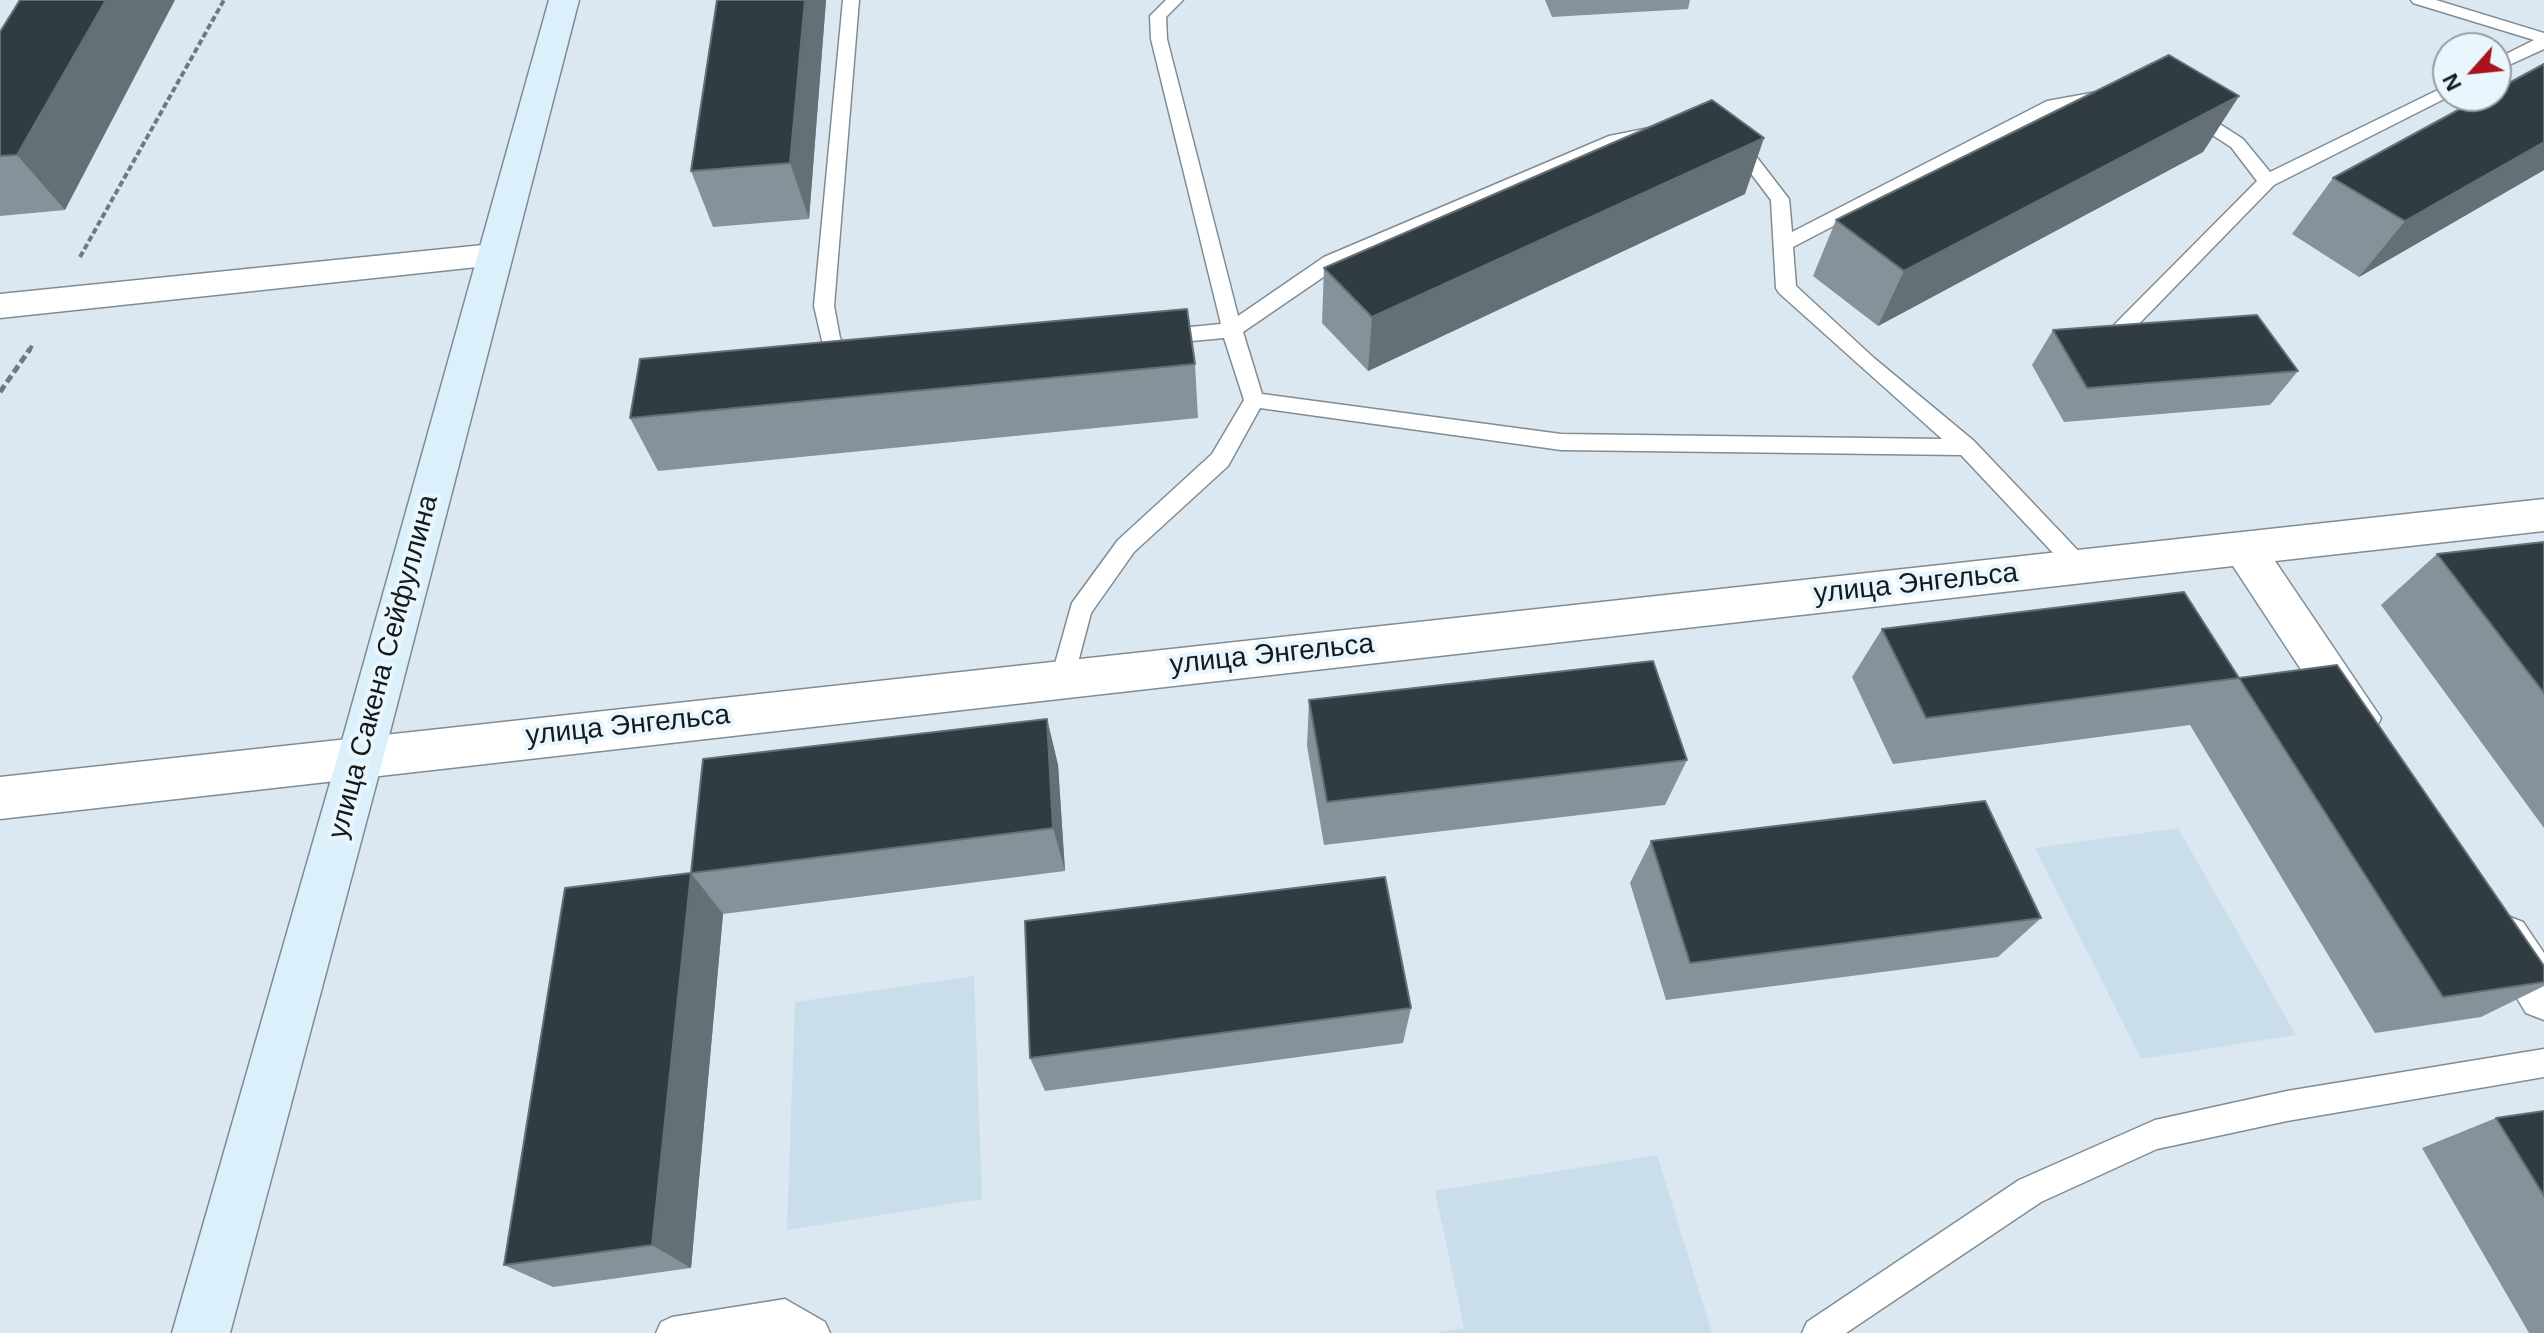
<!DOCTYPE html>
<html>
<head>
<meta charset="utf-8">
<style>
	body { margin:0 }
	#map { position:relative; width:2544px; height:1333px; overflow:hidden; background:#dbe8f1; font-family:Helvetica,sans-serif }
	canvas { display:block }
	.north { position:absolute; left:2432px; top:32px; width:80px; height:80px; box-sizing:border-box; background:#e9f6fe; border:2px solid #949ea3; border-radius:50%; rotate:243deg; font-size:22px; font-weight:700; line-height:32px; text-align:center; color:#14191b }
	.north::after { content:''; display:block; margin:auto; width:28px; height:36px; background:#a9141c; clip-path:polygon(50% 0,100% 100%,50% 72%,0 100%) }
</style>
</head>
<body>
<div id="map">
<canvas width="2544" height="1333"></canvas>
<div class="north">N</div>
</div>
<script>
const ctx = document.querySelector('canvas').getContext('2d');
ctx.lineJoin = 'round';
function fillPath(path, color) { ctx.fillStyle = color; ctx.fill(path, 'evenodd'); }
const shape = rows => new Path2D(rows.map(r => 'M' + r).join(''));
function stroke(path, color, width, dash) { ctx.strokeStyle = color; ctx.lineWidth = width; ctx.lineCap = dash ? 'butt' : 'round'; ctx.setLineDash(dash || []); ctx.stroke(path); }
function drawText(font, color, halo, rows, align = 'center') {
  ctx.font = font + ' Helvetica,sans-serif'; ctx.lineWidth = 8; ctx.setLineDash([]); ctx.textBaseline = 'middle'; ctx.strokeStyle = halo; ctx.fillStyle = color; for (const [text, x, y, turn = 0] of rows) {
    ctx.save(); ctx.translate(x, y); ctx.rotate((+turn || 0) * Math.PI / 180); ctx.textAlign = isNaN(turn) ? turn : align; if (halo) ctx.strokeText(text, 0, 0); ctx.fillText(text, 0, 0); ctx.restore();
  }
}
const built = shape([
	[2178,828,2296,1035,2141,1059,2035,848],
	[974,976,982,1199,787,1230,795,1002],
	[1657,1155,1712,1333,1435,1333,1464,1328,1435,1191]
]);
const pathFar1 = shape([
	[80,257,224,0],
	[29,351,33,344]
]);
const path = shape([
	[0,392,30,349]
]);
const lane = shape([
	[843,0,859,0,834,306,840,338,847,348,862,354,865,359,862,364,855,366,833,358,823,345,814,306,843,0],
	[1166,0,1183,0,1166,17,1167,39,1238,316,1324,257,1609,136,1654,127,1660,128,1663,132,1660,136,1620,145,1338,267,1243,332,1262,394,1561,434,1942,439,1779,293,1776,288,1771,200,1740,159,1722,147,1731,141,1752,151,1789,199,1792,232,2047,101,2108,90,2114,91,2117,95,2114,99,2058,109,1793,247,1796,286,1874,358,1974,441,2087,560,2090,566,2087,572,2079,575,2071,572,1961,455,1561,450,1260,408,1228,466,1134,552,1091,613,1072,685,1063,688,1054,685,1051,678,1072,603,1118,540,1212,454,1244,400,1224,338,1159,344,1149,337,1159,330,1221,324,1151,39,1150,16,1166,0],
	[2411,0,2436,0,2544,33,2544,49,2496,71,2496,59,2534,40,2413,3,2411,0],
	[2448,85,2450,96,2274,185,2129,334,2115,334,2112,329,2115,324,2257,181,2231,147,2186,118,2183,114,2186,110,2198,110,2243,139,2270,172,2448,85],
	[2544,1049,2544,1077,2287,1121,2157,1149,2041,1202,1846,1333,1802,1333,1807,1322,2019,1180,2155,1120,2287,1091,2544,1049],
	[785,1299,825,1322,830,1333,656,1333,661,1322,672,1317,785,1299]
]);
const street = shape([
	[493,244,505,248,511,256,505,264,0,318,0,294,493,244],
	[2544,499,2544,531,2275,561,2381,718,2374,732,2358,737,2342,732,2233,566,0,819,0,777,2544,499],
	[2505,915,2523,922,2544,953,2544,1020,2526,1013,2480,938,2487,922,2505,915]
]);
const secondary = shape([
	[549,0,579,0,384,755,230,1333,172,1333,338,755,549,0]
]);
const wall = shape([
	[717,0,826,0,809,219,713,227,691,171],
	[1545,0,1690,0,1688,9,1552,17],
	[0,32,65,210,0,216],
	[2544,64,2544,170,2359,277,2292,234,2333,178],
	[2239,96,2203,152,1878,326,1813,276,1836,220],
	[1745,194,1368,371,1322,323,1324,268],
	[2053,330,2298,371,2270,405,2064,422,2032,365],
	[1195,364,1198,418,658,471,630,418],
	[2544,542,2544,828,2381,605,2437,554],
	[1882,629,2239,678,2190,725,1893,764,1852,677],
	[2239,678,2544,966,2544,986,2481,1017,2375,1033,2190,725],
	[1309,700,1687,760,1665,805,1324,845,1307,746],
	[1047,719,1058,765,1065,871,723,914,691,1268,553,1287,504,1265,691,873],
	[1651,841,2041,918,1998,957,1666,1000,1630,883],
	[1411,1008,1403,1043,1045,1091,1030,1058],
	[2544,1111,2544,1333,2529,1333,2422,1148,2496,1118]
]);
const shadedWall = shape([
	[106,0,175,0,65,210,17,155],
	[805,0,826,0,809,219,790,163],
	[2239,96,2203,152,1878,326,1904,271],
	[1764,138,1745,194,1368,371,1372,317],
	[2544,142,2544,170,2359,277,2405,221],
	[1047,719,1058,765,1065,871,1053,828],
	[691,873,723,914,691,1268,652,1245]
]);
const building = shape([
	[20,0,106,0,17,155,0,156,0,32,20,0],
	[717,0,805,0,790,163,691,171,717,0],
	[2169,55,2239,96,1904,271,1836,220,2169,55],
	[2544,64,2544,142,2405,221,2333,178,2484,96,2496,96,2496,90,2544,64],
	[1712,100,1764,138,1372,317,1324,268,1712,100],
	[1187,309,1195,364,630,418,640,359,1187,309],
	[2257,315,2298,371,2087,388,2053,330,2257,315],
	[2544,542,2544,693,2437,554,2544,542],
	[2184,592,2239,678,1926,718,1882,629,2184,592],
	[1653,661,1687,760,1327,802,1309,700,1653,661],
	[2337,665,2544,966,2544,982,2443,997,2239,678,2337,665],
	[1047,719,1053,828,691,873,703,759,1047,719],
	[1985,801,2041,918,1690,963,1651,841,1985,801],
	[691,873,652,1245,504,1265,565,888,691,873],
	[1385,877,1411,1008,1030,1058,1025,921,1385,877],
	[2544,1111,2544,1196,2496,1118,2544,1111]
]);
const streetNames = [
	["улица Энгельса",1916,584,-6],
	["улица Энгельса",1272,655,-6],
	["улица Сакена Сейфуллина",384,667,-75],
	["улица Энгельса",628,726,-6]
];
fillPath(built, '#c9ddea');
stroke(lane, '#808c94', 3);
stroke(street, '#808c94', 3);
stroke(secondary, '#808c94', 3);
stroke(pathFar1, '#70797e', 4, [6, 3]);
stroke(path, '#70797e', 5, [8, 4]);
fillPath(lane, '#fff');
fillPath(street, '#fff');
fillPath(secondary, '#dcf0fc');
fillPath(wall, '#86929a');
fillPath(shadedWall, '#646f76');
fillPath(building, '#313b42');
stroke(building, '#646f76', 2);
drawText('28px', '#14191b', '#e9f6fe', streetNames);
</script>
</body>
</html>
